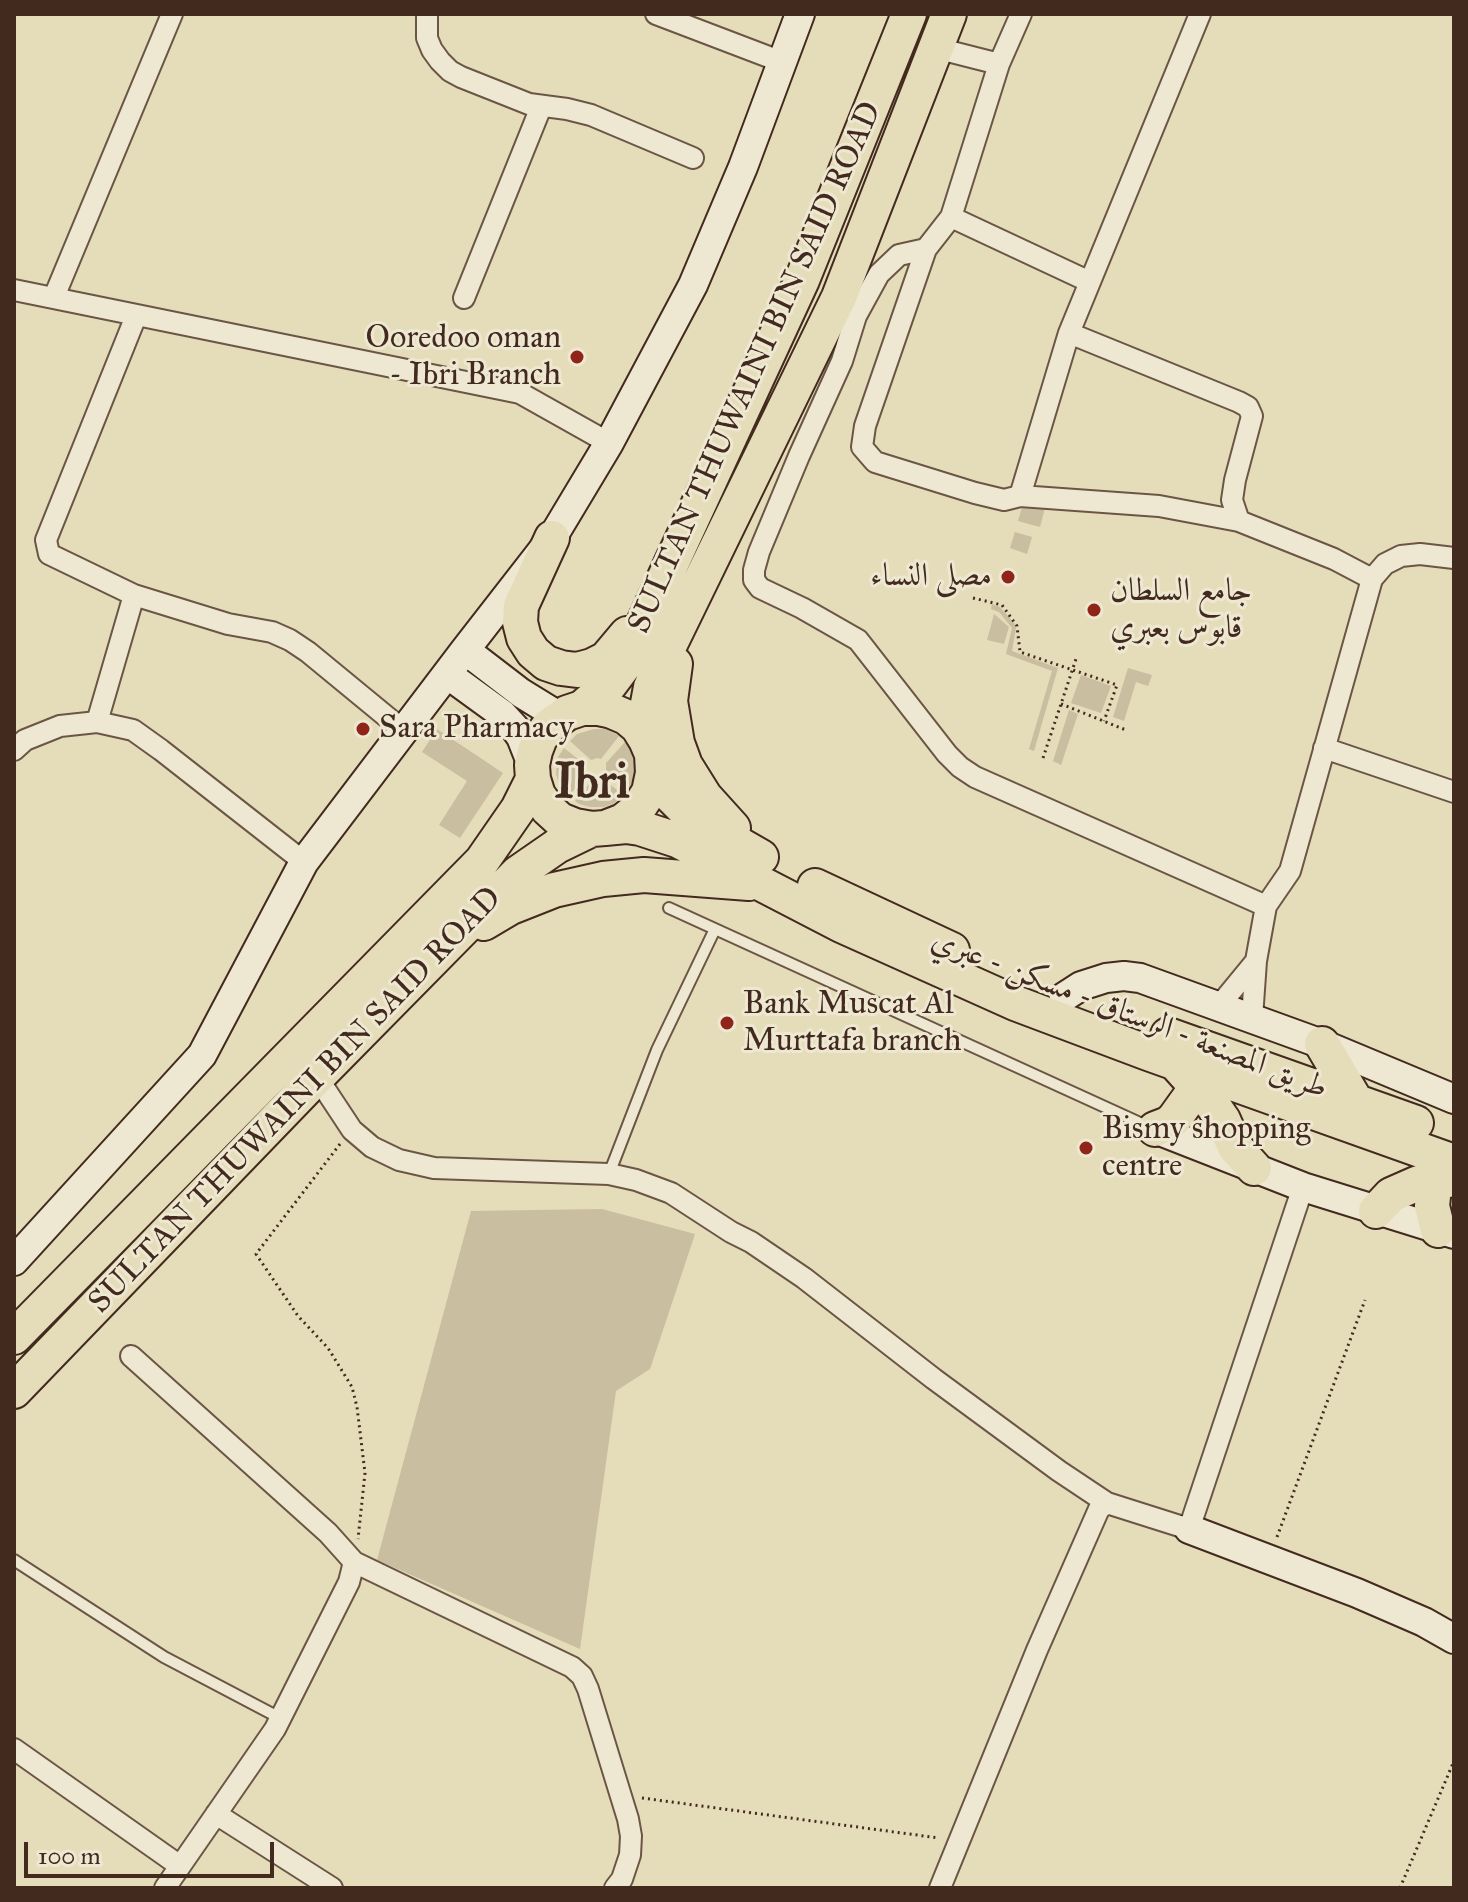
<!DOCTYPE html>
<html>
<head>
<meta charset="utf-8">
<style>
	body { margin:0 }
	#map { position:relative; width:1468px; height:1902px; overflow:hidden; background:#e5dcba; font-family:"IM FELL Great Primer",serif }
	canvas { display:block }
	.frame { position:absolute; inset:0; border:16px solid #422a1e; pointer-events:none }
	.scale { position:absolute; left:24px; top:1842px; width:250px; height:36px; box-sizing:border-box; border:4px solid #422a1e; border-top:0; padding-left:10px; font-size:24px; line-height:28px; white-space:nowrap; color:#422a1e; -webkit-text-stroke:6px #eee8d2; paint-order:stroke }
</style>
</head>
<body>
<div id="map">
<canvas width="1468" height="1902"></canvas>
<div class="frame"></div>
<div class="scale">100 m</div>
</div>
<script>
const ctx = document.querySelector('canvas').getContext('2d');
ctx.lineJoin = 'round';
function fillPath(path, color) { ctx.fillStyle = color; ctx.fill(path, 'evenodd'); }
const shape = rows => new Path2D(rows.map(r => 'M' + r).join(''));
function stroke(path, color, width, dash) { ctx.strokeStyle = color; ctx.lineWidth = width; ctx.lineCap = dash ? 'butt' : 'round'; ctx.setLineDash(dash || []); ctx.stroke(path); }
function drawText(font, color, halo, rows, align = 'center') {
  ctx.font = font + ' "IM FELL Great Primer",Amiri,serif'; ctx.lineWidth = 6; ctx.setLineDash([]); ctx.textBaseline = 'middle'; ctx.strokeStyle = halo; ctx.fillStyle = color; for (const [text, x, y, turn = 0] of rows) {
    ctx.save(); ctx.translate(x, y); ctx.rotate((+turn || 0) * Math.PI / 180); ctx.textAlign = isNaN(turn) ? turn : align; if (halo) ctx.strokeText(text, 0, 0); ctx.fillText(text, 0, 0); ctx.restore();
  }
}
const green = shape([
	[1022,507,1045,508,1040,527,1018,521],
	[1015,532,1032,537,1027,554,1010,548],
	[992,604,1000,607,1015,624,1016,628,1012,651,1058,668,1034,751,1029,749,1052,671,1006,654,1012,628,999,612,991,609],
	[994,614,1009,627,1004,644,987,640],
	[1128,668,1152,675,1148,686,1136,682,1124,721,1113,717],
	[1081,675,1111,686,1101,713,1071,703],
	[1069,710,1078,714,1061,765,1053,761],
	[437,729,503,773,460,838,439,825,467,781,422,752],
	[594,729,606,729,619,736,601,759,597,758,591,760,570,741,577,734],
	[625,742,632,751,635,764,634,778,629,788,606,771,606,763],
	[564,748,587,766,586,771,588,776,568,796,559,785,556,773,558,757],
	[594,778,601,778,624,795,613,804,604,807,590,807,579,804,575,801],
	[602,1209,695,1234,650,1369,616,1391,580,1649,377,1560,471,1211]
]);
const path = shape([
	[973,598,1002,605,1017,626,1020,652,1117,685,1104,721],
	[1061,704,1126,730],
	[1043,758,1077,656],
	[340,1144,256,1254,298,1316,328,1348,352,1387,357,1407,365,1473,358,1539],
	[1277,1537,1365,1300],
	[642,1798,939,1838],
	[1400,1888,1454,1761]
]);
const lane = shape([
	[669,908,1151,1128],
	[609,1174,657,1050,715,929],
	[14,1560,164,1657,280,1718]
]);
const street = shape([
	[427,14,427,38,432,50,440,61,450,71,461,77,529,104,567,109,591,115,693,158],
	[656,14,782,62],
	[1021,14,999,64,951,217,926,249,899,255,879,274,856,316,842,361,799,456,759,552,754,570,754,580,760,588,802,608,858,640,947,754,960,767,975,777,1266,906],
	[936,48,999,64],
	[951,217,1090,282],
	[926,249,865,426,862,447,875,462,975,493,1004,500,1020,496,1159,506,1239,521,1334,559,1372,579],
	[14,290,520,393,609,443],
	[54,297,172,14],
	[464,298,541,107],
	[136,316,46,540,49,554,134,595,228,624,272,632,290,640,308,652,404,731],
	[1069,333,1239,402,1248,407,1252,416,1235,480,1232,500,1239,521],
	[1020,496,1069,333,1200,14],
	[97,722,134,595],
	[1324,748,1454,792],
	[14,750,25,740,60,726,97,722,133,730,161,750,304,862],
	[1219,1006,1256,961],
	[1252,1018,1256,961,1266,906,1290,871,1372,579,1385,564,1401,556,1420,554,1454,558],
	[317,1077,352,1130,372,1147,399,1160,434,1168,609,1174,636,1180,671,1193,731,1232,751,1242,804,1278,934,1379,1059,1471,1107,1503],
	[131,1356,328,1533,354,1562,572,1667,582,1676,588,1689,628,1819,631,1836,630,1855,622,1879,615,1888],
	[14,1749,180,1866],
	[216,1814,332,1888],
	[165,1888,275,1729,349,1582,354,1562],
	[940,1888,1037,1650,1099,1509,1107,1503,1189,1529,1303,1187]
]);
const secondary = shape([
	[465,650,521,693,560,717],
	[447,674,502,714,514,727,521,737,532,765],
	[1064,997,1081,986,1106,978,1124,976,1140,978,1322,1044,1454,1099],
	[1155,1129,1303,1187,1454,1234],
	[14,1261,202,1055,304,862,465,650,552,538,609,443,693,285,743,167,800,14],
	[1189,1529,1357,1593,1424,1622,1454,1639]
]);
const highway = shape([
	[552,538,521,606,520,622,524,638,533,652,546,663,561,668,577,670,592,666,606,659,627,634],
	[675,664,670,701,677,743,685,765,705,797,733,828],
	[582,708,610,684,625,664,802,280,909,14],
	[651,750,646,714,651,687,670,644,839,297,949,14],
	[653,773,670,795,693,818,761,857],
	[605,828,626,826,640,828,677,840,841,925,1015,1003,1148,1053,1454,1162],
	[815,886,952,950],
	[484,923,511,907,554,890,603,879,644,875,749,883],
	[1168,1035,1416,1123],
	[1322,1044,1355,1100],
	[1178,1066,1212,1104,1223,1120,1235,1147,1254,1168],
	[1155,1129,1168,1124,1174,1119,1197,1087],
	[1376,1211,1391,1195,1416,1184,1433,1178,1454,1177],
	[1438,1230,1432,1206,1434,1187,1438,1183,1454,1178],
	[14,1337,482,861,518,809,533,779],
	[14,1391,317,1077,518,873,557,846,592,829,605,828,623,821,638,809,649,792,653,773,652,754,646,740,638,727,626,717,612,711,598,708,582,708,567,713,549,726,540,738,535,751,532,765,533,779,538,795,548,809,560,820,575,826,592,829]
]);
const markers = [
	[577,357,8,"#8f2418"],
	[1008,577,8,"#8f2418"],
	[1094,610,8,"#8f2418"],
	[363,729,8,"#8f2418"],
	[727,1023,8,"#8f2418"],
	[1086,1148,8,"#8f2418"]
];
const poiNames = [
	["Ooredoo oman",561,339,"right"],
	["- Ibri Branch",561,376,"right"],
	["مصلى النساء",992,577,"right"],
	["جامع السلطان",1110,592],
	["قابوس بعبري",1110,629],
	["Sara Pharmacy",379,729],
	["Bank Muscat Al",743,1005],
	["Murttafa branch",743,1042],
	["Bismy shopping",1102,1130],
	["centre",1102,1167]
];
const streetNames = [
	["SULTAN THUWAINI BIN SAID ROAD",756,368,-66],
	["طريق المصنعة - الرستاق - مسكن - عبري",1129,1015,21],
	["SULTAN THUWAINI BIN SAID ROAD",296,1101,-46]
];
const townNames = [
	["Ibri",592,785]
];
fillPath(green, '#c9be9f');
stroke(lane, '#6b5645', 14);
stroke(street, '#6b5645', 24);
stroke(secondary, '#422a1e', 32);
stroke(highway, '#422a1e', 38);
stroke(path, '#422a1e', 3, [2, 4]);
stroke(lane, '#eee8d2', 10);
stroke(street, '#eee8d2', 20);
stroke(secondary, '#eee8d2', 28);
stroke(highway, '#e5dcba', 34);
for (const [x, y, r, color] of markers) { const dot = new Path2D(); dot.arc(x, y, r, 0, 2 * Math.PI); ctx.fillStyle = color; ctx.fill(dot); stroke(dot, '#eee8d2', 3); }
drawText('32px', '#422a1e', '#eee8d2', poiNames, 'left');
drawText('32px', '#422a1e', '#eee8d2', streetNames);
drawText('bold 48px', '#422a1e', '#eee8d2', townNames);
</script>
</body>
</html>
